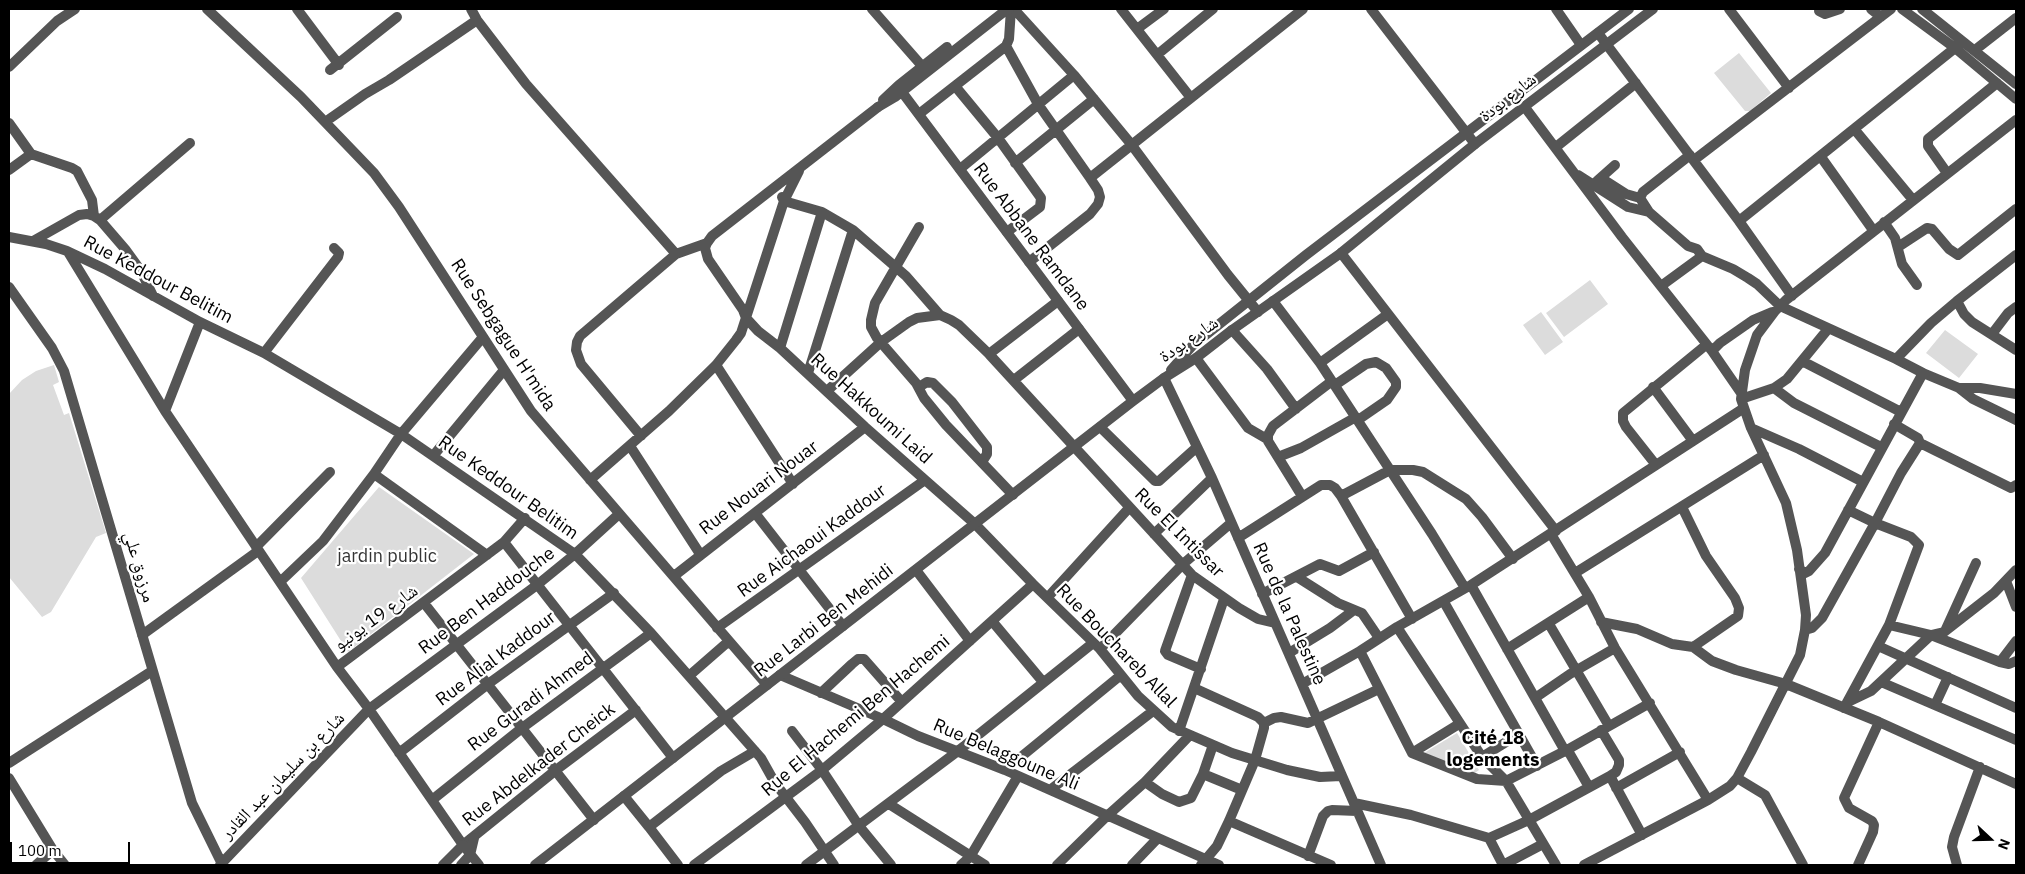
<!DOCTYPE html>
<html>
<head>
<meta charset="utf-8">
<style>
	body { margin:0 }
	#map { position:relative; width:2025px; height:874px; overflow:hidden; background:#fff; font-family:"IBM Plex Sans",sans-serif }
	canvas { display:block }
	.frame { position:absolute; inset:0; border:10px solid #000; pointer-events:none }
	.north { position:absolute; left:1965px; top:814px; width:50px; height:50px; -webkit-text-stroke:4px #fff; paint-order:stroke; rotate:111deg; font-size:14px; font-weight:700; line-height:20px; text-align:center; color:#000 }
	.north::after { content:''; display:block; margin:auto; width:18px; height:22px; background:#000; clip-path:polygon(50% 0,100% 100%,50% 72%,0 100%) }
	.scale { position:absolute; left:10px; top:842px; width:120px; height:22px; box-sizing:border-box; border:2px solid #000; border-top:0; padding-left:6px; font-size:15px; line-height:18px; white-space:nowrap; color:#000; -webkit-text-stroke:4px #fff; paint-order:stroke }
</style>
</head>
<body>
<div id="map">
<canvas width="2025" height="874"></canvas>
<div class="frame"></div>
<div class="north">N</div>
<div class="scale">100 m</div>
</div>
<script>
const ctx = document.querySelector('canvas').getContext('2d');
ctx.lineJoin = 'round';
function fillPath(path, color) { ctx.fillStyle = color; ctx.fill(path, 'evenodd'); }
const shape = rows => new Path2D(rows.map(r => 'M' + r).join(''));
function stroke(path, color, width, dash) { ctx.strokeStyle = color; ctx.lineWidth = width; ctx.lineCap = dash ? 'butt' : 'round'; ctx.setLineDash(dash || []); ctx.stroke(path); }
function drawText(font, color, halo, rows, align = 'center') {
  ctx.font = font + ' "IBM Plex Sans","Noto Naskh Arabic",sans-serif'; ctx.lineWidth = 4.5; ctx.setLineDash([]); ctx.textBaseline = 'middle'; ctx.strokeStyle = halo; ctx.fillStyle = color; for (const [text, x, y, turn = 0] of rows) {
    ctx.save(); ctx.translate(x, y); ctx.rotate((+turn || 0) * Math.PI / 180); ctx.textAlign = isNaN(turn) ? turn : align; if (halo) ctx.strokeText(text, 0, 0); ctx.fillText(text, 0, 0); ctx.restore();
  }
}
const green = shape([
	[1739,53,1771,93,1750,111,1745,111,1714,73],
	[1590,280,1608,304,1564,337,1546,313],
	[1541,312,1563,342,1545,355,1523,325],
	[1945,330,1978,354,1959,378,1926,353],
	[54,365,59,382,53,385,64,415,69,413,106,533,96,537,51,612,42,617,9,577,9,394,22,380,36,371],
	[379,487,474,554,348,652,301,578],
	[1457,733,1479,770,1472,775,1424,753]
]);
const minor = shape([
	[207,9,301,97,374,173,399,207,531,411,767,685],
	[297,9,339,65],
	[471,9,477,20,526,84,676,254],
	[872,9,922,66],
	[1011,9,1009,39,1006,46,1038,104,1090,178,1098,190,1100,197,1098,204,1090,214,1029,262],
	[1014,9,1074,75,1131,144,1228,275,1258,312],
	[1121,9,1191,98],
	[1371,9,1475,144],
	[1556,9,1581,45],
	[1729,9,1789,88],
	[1871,9,1881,17],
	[1902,9,1955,48,2016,99],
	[1922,9,2016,84],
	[1819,11,1825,14,1840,9],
	[1137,29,1164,9],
	[1598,33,1739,221,1792,296],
	[1975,50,2016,18],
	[1158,54,1213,9],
	[9,67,57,21,75,9],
	[330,70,397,17],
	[955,86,998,138,1041,198,1040,207,1007,232],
	[1524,106,1622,237,1712,351],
	[878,107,712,236,707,243,705,248,708,259,743,310,746,318,758,331,780,348,865,427,975,524,1033,584,1100,649,1138,696,1172,727,1232,753,1287,770,1320,777,1341,776],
	[919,114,1006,46],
	[325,122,365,94,389,80,477,20],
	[9,123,31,154,72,168,77,171,92,200,94,216],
	[1855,130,1913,200],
	[1556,147,1636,83],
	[1821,157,1873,230],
	[1694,160,1891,9],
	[1015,163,1094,99],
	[960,169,1074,75],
	[9,170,31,154],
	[1947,173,1928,146,1928,139,1997,83],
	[1578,175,1628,207,1649,212],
	[1090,178,1303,9],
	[1601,178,1626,194,1640,198],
	[1597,181,1615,165],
	[782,197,784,201,822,212,853,230,906,276,940,315],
	[100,220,190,143],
	[1739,221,1955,48],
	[1884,222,1895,238,1902,264,1917,285],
	[919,227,875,303,871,320,871,327,877,338,916,383,924,398,946,425,1013,495],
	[9,237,46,244,67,251,105,269,200,322,264,353,401,434,575,554,651,633,761,758,775,783,805,822,834,865],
	[33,241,79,215,87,214,94,216,100,220,125,249,141,271,153,296],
	[1898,247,1927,228,1932,229,1949,249,1958,255,2016,209],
	[68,252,165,411,337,667,369,709,463,845,556,770,636,710],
	[1341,253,1556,531],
	[2016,255,1957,301,1964,314,1972,322,2016,350],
	[1702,256,1733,269,1748,278,1757,284,1780,306,1896,359,1923,373,1825,553,1809,571,1805,573,1799,569],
	[1661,286,1702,256,1697,249,1688,246,1649,212,1640,198,1643,192,1690,155],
	[9,287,52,348,64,371,192,803,222,864],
	[1273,301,1320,363,1432,534,1465,588],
	[1232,330,1267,369,1296,409],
	[1992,334,2008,313,2016,307],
	[780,348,822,212],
	[264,353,338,257,339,253,334,248],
	[989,354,1058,301],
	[1196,358,1248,428,1267,439],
	[1896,359,1931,323,1957,301],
	[1802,361,1901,412],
	[1320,363,1388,314],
	[716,365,793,484],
	[808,373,853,230],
	[1923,373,1959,388,1973,399,2016,420],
	[1164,378,1212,478,1381,865],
	[1014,380,1079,329],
	[1335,385,1366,364,1376,362,1386,368,1396,382,1396,387,1387,400,1358,420],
	[919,387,927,382,933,383,952,402,987,447,987,454,982,462],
	[1653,387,1693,441],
	[1774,388,1794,403,1881,447],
	[1959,388,1980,388,2016,394],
	[828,390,881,342,909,322,917,318,940,315,951,320,959,325,989,354,1192,575,1239,608,1258,619,1275,623],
	[1741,393,1712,351,1720,343,1753,320,1772,312],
	[1741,399,1774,388,1787,379,1828,329],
	[165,411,200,322],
	[1100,427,1155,481,1159,481,1197,447],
	[1751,428,1799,449,1863,482],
	[641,436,581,364,576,350,577,342,580,336,676,254,707,243],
	[1920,443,2011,488,2016,485],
	[630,446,700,554],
	[433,456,504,370],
	[1278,457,1301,448,1356,417],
	[1656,465,1626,427,1623,421,1623,413,1706,345],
	[374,474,487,555],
	[590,480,669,411,716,365,736,340,741,333,784,201,799,171],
	[1302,496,1268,441,1268,435,1273,426,1332,381],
	[1341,496,1390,470,1413,470,1423,472,1466,499,1482,517,1513,559],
	[755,513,843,626],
	[1154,534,1212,478],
	[1551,534,1589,597,1615,648,1708,800],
	[1238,538,1321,485,1330,485,1335,488,1341,496,1412,619],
	[504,542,673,758],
	[256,547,330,472],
	[916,570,970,641],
	[1575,573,1764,455],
	[1192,575,1165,651,1168,655,1201,669],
	[674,576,865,427],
	[1297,577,1338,603,1362,613,1379,638],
	[2006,581,2016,607],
	[280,582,323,541,374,474,401,434,483,337],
	[1471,585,1565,751,1650,703],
	[1262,594,1320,564,1339,571,1374,552],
	[1048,597,1129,508],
	[1444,602,1537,766],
	[424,603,594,820],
	[992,621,1043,682],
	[1601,622,1637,629,1672,644,1693,647,1738,616,1739,608,1735,598,1706,556,1682,507],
	[1549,624,1609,726],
	[1889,625,1931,635,1944,632,1994,593,2016,570],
	[1397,627,1482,757,1506,781,1556,865],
	[717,628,925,480],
	[1805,630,1812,628,1822,618,1875,523,1848,510],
	[1945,631,1976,563],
	[142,635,258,551],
	[1878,646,2016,708],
	[1693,647,1712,661,1736,670,1786,684,1879,722,2016,784],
	[1100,649,1183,564,1231,523],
	[1507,649,1589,597],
	[1360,651,1412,753,1477,779,1506,781,1565,751],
	[1289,653,1330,628,1354,610],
	[2000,662,2016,641],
	[337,667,504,542,525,518],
	[690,675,729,641],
	[780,675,883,719,918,736,1005,770,1219,865],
	[1881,682,2016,740],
	[1302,684,1360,651,1397,627,1471,585,1744,408],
	[1194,688,1258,717,1264,723,1264,728,1255,760,1229,821,1217,846,1201,865],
	[821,693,852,664,858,659,864,659,901,701],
	[1535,698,1570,674,1615,648],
	[1848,702,1871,691,1931,635,2000,662,2009,664,2016,661],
	[1935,705,1948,677],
	[1844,708,1889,625,1919,545,1911,537,1875,523,1901,473,1920,443,1918,438,1894,424],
	[1264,723,1274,718,1281,717,1308,723,1379,689],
	[1601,730,1619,760,1619,765,1616,772,1610,776],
	[792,731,822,770,859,826,891,865],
	[1179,731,1224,599],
	[1567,749,1589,787],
	[399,753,488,684,614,593],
	[1412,753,1459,724],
	[1482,757,1519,734],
	[9,763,152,671],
	[1005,770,1121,675],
	[1203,774,1213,745],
	[9,778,53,850,65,865],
	[1737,778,1765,795,1803,865],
	[1145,782,1162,794,1179,802,1191,798,1203,774,1242,790],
	[1616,788,1680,752],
	[1050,790,1153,711],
	[624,796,649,827,678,865],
	[432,800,522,728,651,633],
	[1354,803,1411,815,1489,838,1529,820,1610,776,1642,835],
	[889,804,985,865],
	[1229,821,1331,865],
	[649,827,721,771,755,751],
	[1489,838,1503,865,1543,844],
	[1308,856,1323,816,1328,811,1332,810,1357,811],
	[36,865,53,850],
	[220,865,369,709,537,585,575,554,619,514],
	[694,865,822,770,883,719,1033,584],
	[806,865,958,751,1093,643],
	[961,865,970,857,1018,776],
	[1057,865,1107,816,1145,782,1189,736],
	[1132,865,1157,839],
	[1584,865,1708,800,1730,786,1737,778,1751,752,1800,655,1805,630,1806,615,1797,550,1786,503,1751,428,1741,399,1745,370,1757,335,1775,311,1786,300,2016,120],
	[1858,865,1873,832,1874,825,1872,821,1849,808,1844,798,1879,722],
	[1957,865,1952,847,1954,837,1980,767]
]);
const tertiary = shape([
	[902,92,1133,401],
	[883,100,899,85,947,47],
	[878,107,895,97,1001,14,1009,9],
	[1171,370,1193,345,1306,255,1629,9],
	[443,865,463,845,479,865],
	[461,865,470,855,474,838],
	[535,865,1133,401,1164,378,1196,358,1232,330,1341,253,1475,144,1653,9]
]);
const streetNames = [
	["شارع بودة",1508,98,-38],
	["Rue Abbane Ramdane",1031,237,53],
	["Rue Keddour Belitim",158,280,28],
	["Rue Sebgague H'mida",503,335,57],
	["شارع بودة",1189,340,-34],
	["Rue Hakkoumi Laid",871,409,42],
	["Rue Keddour Belitim",508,488,35],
	["Rue Nouari Nouar",759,488,-37],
	["Rue El Intissar",1179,533,45],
	["Rue Aichaoui Kaddour",812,541,-36],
	["مرزوق علي",139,567,74],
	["Rue Ben Haddouche",487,601,-37],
	["Rue de la Palestine",1289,614,66],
	["شارع 19 يونيو",376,618,-36],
	["Rue Larbi Ben Mehidi",824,621,-38],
	["Rue Bouchareb Allal",1116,646,46],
	["Rue Alial Kaddour",496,659,-37],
	["Rue Guradi Ahmed",531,702,-37],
	["Rue El Hachemi Ben Hachemi",856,716,-40],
	["Rue Belaggoune Ali",1006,755,23],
	["Rue Abdelkader Cheick",539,765,-38],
	["شارع بن سليمان عبد القادر",283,776,-46]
];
const parkNames = [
	["jardin public",387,557]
];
const neighbourhoodNames = [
	["Cité 18",1493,739],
	["logements",1493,761]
];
fillPath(green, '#dcdcdc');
stroke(minor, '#555', 10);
stroke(tertiary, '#555', 10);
drawText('18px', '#000', '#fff', streetNames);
drawText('18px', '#333', '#fff', parkNames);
drawText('bold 19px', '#000', '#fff', neighbourhoodNames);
</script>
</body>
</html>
